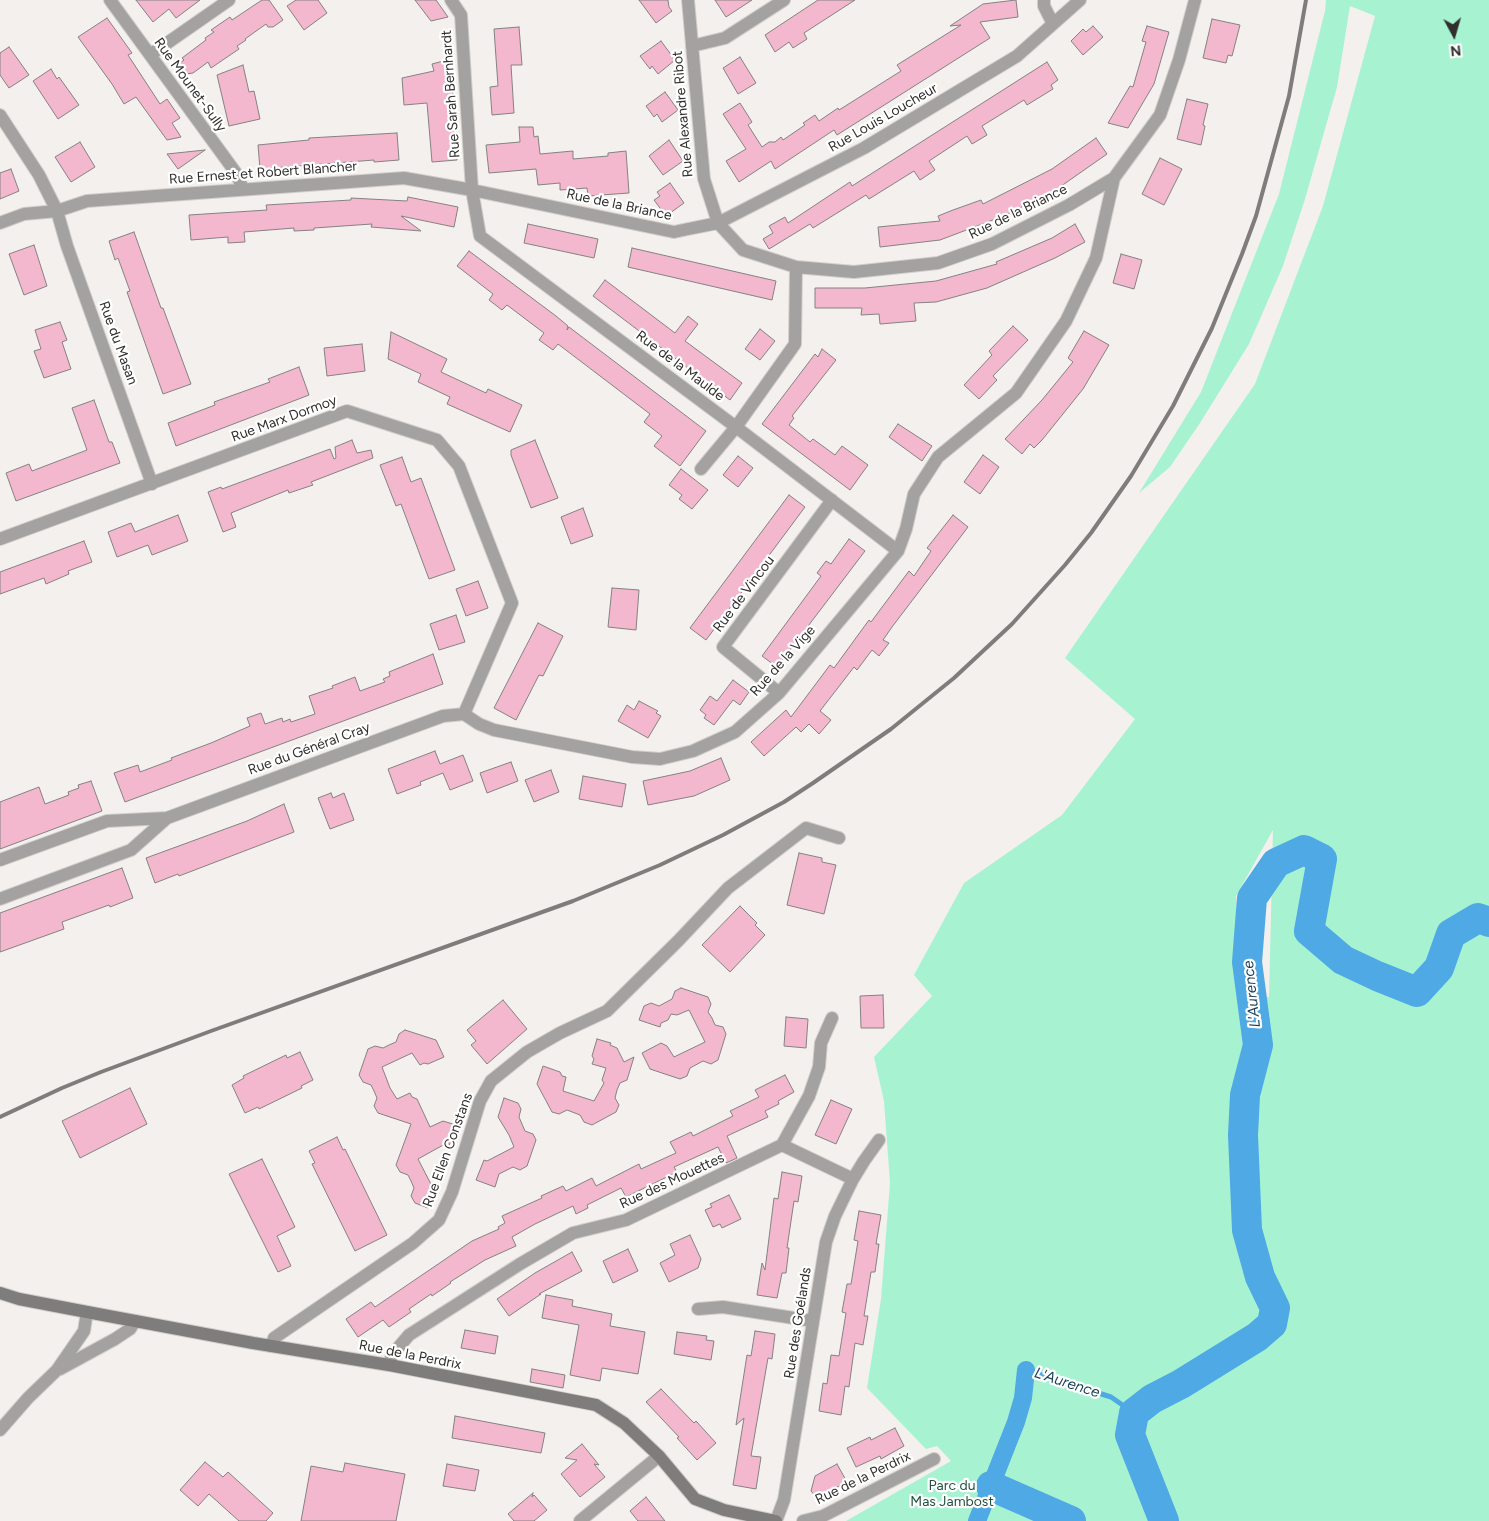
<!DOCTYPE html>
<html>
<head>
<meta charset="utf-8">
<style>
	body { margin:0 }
	#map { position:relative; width:1489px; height:1521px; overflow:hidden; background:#f3f0ed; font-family:Figtree,sans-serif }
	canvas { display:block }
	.north { position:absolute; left:1429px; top:10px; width:50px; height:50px; -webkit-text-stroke:4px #fff; paint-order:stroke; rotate:174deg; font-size:14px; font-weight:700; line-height:20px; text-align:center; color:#302f2e }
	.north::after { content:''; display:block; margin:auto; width:18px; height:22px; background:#302f2e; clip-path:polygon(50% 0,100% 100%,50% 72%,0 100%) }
</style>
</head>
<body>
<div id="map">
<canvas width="1489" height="1521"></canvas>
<div class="north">N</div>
</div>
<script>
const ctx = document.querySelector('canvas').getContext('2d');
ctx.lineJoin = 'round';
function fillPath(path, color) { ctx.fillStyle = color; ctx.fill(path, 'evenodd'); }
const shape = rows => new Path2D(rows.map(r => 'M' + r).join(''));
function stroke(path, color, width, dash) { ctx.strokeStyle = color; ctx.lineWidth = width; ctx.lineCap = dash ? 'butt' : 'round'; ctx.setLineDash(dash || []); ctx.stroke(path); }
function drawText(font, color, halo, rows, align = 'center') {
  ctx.font = font + ' Figtree,sans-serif'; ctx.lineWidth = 4.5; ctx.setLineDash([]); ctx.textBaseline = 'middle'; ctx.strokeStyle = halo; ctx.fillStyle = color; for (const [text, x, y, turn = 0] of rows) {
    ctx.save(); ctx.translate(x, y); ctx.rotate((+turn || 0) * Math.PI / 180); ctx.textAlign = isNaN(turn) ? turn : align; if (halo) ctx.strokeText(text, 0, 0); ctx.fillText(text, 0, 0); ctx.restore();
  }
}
const green = shape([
	[1326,0,1489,0,1489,1521,846,1521,951,1461,937,1446,926,1449,867,1388,881,1299,890,1183,884,1101,874,1057,932,996,914,975,964,883,1062,815,1135,719,1065,658,1255,384,1323,206,1375,16,1350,6,1337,87,1305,199,1283,266,1249,344,1200,423,1170,467,1139,493,1201,392,1279,194,1325,11],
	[1273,830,1269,997,1240,997,1236,896]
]);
const stream = shape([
	[1026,1370,1111,1397,1134,1413]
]);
const canal = shape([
	[977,1521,1016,1422,1023,1398,1026,1370]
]);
const river = shape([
	[991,1486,1071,1521],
	[1164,1521,1130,1435,1134,1413,1152,1399,1181,1384,1257,1337,1272,1324,1275,1308,1260,1277,1247,1230,1243,1135,1245,1095,1258,1045,1247,962,1252,898,1276,863,1304,850,1322,859,1309,931,1343,960,1377,976,1417,992,1439,968,1451,934,1478,918,1489,922]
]);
const building = shape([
	[136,0,200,0,176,18,169,9,153,22,136,0],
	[262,0,269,0,283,20,273,27,268,27,266,24,245,39,246,40,237,46,239,49,211,68,208,62,193,73,186,74,178,64,184,60,182,58,206,40,205,38,214,32,211,30,230,17,232,20,262,0],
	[296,0,318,0,327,13,304,30,287,6,296,0],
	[415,0,436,0,448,17,431,21,415,0],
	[639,0,668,0,669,7,672,11,656,23,639,0],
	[715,0,752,0,726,17,715,0],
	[818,0,855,0,804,33,807,39,793,48,789,42,775,52,765,35,818,0],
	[1016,0,1018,17,980,22,990,38,837,135,834,130,775,169,771,161,739,182,726,161,746,149,723,114,740,103,752,122,748,125,762,147,769,142,775,142,781,137,783,140,805,125,803,123,815,115,819,121,838,108,839,110,901,71,897,65,961,25,950,26,983,4,1016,0],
	[107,18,132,53,128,55,160,104,167,99,180,118,172,123,181,137,167,140,136,97,124,104,112,84,78,37,107,18],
	[1212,19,1240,25,1232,56,1228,55,1226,63,1203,58,1212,19],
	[1093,26,1103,37,1083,55,1071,41,1083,29,1086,32,1093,26],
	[1147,26,1169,32,1154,84,1128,128,1108,123,1130,86,1133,87,1146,42,1142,41,1147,26],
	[519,27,522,65,511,65,514,113,492,115,490,87,498,86,494,29,519,27],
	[661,41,675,60,658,74,652,66,650,69,640,56,661,41],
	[9,47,29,75,9,88,0,75,0,53,9,47],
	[740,57,756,83,738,94,723,68,740,57],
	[447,60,452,80,457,160,432,162,427,103,404,105,402,78,434,71,432,64,447,60],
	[1047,62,1058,80,1051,85,1053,89,1027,105,1024,100,982,126,987,135,972,144,967,136,929,161,935,170,920,180,914,171,869,199,866,195,813,228,810,224,769,249,763,239,773,233,769,226,785,217,788,223,850,182,852,186,1047,62],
	[243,65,249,92,254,91,260,119,229,126,217,75,243,65],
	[51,69,57,79,59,77,79,105,58,119,33,81,51,69],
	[665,92,678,110,662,122,657,114,654,117,646,106,665,92],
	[1187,99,1208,104,1203,125,1205,126,1201,145,1177,139,1187,99],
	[519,127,533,127,534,137,538,136,540,154,573,151,573,159,608,156,608,153,626,151,629,193,588,196,587,188,560,190,560,183,538,185,536,169,489,173,486,145,520,142,519,127],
	[397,133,399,160,374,162,374,160,260,169,258,145,309,140,309,138,397,133],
	[1096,138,1107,154,1057,189,1006,215,940,240,880,247,878,227,940,221,938,216,953,210,981,200,983,204,1052,169,1096,138],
	[669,140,683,161,663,175,649,156,669,140],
	[80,142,95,167,71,182,55,157,80,142],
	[205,150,178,169,167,154,205,150],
	[1160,158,1182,169,1164,205,1142,194,1160,158],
	[11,169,19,191,0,199,0,173,11,169],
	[670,183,684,203,666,216,654,200,660,196,657,192,670,183],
	[408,197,458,207,454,227,401,216,421,231,371,227,372,224,314,228,314,230,294,231,294,228,244,232,245,242,228,243,228,237,191,240,189,215,267,210,266,205,351,200,351,198,407,201,408,197],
	[528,224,598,239,594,258,524,243,528,224],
	[1075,224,1085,242,1055,258,987,288,936,302,914,303,916,321,880,324,879,314,861,315,862,308,815,308,815,288,865,288,936,281,997,264,996,262,1052,238,1075,224],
	[134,232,161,308,163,308,191,384,163,394,127,292,130,291,118,258,115,260,109,241,134,232],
	[34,245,47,286,24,295,9,254,34,245],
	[632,248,776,281,772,300,628,267,632,248],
	[469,251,556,316,568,326,567,330,569,327,706,431,680,466,654,446,662,436,644,422,650,414,558,344,553,350,539,340,544,333,507,305,502,310,489,300,493,294,457,266,469,251],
	[1121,254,1142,260,1134,289,1113,283,1121,254],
	[605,280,675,333,688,316,698,324,685,341,742,383,730,400,593,296,605,280],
	[60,322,67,340,62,342,71,369,44,378,34,351,41,349,35,330,60,322],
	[1013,326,1028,340,993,376,997,380,979,399,964,385,992,355,989,351,1013,326],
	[760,329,775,341,760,360,745,349,760,329],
	[1084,331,1109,345,1083,389,1042,440,1034,448,1030,444,1022,454,1005,439,1042,400,1073,362,1068,358,1084,331],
	[391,332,447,359,441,372,486,393,488,389,522,405,510,432,447,404,450,397,418,382,421,374,388,359,391,332],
	[362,344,365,371,327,376,324,348,362,344],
	[822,349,836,360,792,416,794,418,789,425,810,442,813,439,835,455,842,446,868,465,850,490,762,424,815,354,818,357,822,349],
	[299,367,309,395,176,446,168,423,215,405,214,402,270,382,268,379,299,367],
	[94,400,109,442,112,442,120,463,16,501,6,473,29,464,32,471,87,450,72,408,94,400],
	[898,424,932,446,922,461,889,437,898,424],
	[352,440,357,453,371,450,373,458,311,482,313,485,289,493,288,490,231,513,236,527,223,532,208,492,221,487,222,489,330,449,334,459,336,458,335,447,352,440],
	[535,440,558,498,531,508,511,455,511,450,535,440],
	[983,455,999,467,980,494,964,482,983,455],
	[738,456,753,468,738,487,723,475,738,456],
	[402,457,411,482,421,478,455,570,429,579,401,504,396,506,380,465,402,457],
	[681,469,708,490,692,509,679,499,682,495,669,485,681,469],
	[789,495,805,507,706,640,690,628,789,495],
	[583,508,593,536,571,544,561,517,583,508],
	[178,515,188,541,152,555,148,545,117,557,108,532,131,523,135,532,178,515],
	[953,515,968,527,892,627,883,640,889,643,879,656,872,650,857,670,854,667,820,711,831,720,819,734,809,724,801,732,796,727,764,756,751,742,786,710,791,717,830,665,834,668,869,620,871,622,909,571,914,576,931,551,927,548,953,515],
	[849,539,865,551,777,667,762,656,821,576,817,573,826,561,831,564,849,539],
	[84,541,92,562,68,571,69,574,46,584,44,578,0,594,0,572,84,541],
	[478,581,488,608,466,616,456,589,478,581],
	[612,588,639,590,636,630,608,627,612,588],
	[456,615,465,642,439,650,430,624,456,615],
	[538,623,563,636,543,676,539,675,516,720,494,708,538,623],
	[433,654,443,684,125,802,114,773,138,765,140,772,172,760,171,758,211,743,250,726,247,718,261,713,265,724,282,718,283,722,290,719,291,722,315,714,309,696,333,688,332,686,355,677,360,691,385,682,383,679,390,676,389,672,433,654],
	[733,680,749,692,740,705,733,700,714,725,704,718,706,715,700,710,710,696,717,701,733,680],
	[639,701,658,711,656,713,661,716,648,738,618,721,627,705,634,710,639,701],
	[435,751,440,764,463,755,473,781,450,790,443,773,420,782,421,785,397,794,388,769,435,751],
	[721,758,730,780,694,796,648,805,643,781,690,771,721,758],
	[511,762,518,781,487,793,480,773,511,762],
	[551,770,559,792,534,802,525,780,551,770],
	[583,776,626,784,622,807,579,799,583,776],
	[91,781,102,811,0,849,0,802,39,787,45,804,69,795,68,792,79,788,78,785,91,781],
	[331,793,333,798,344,793,354,820,330,829,318,798,331,793],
	[284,804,294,832,179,876,178,874,155,883,146,858,247,821,284,804],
	[799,853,822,858,822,862,836,865,824,914,787,905,799,853],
	[122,868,133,898,110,907,109,905,62,922,64,929,0,952,0,913,122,868],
	[740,906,757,923,755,925,765,935,730,972,702,945,740,906],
	[681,988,708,997,711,1004,708,1012,712,1018,715,1025,723,1027,726,1034,718,1060,711,1064,703,1061,690,1068,687,1076,680,1079,650,1069,642,1053,661,1043,667,1046,674,1057,705,1042,689,1010,677,1015,671,1014,668,1020,661,1023,660,1027,639,1020,644,1006,651,1003,659,1006,672,999,675,991,681,988],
	[883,995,884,1028,861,1028,860,996,883,995],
	[503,1000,527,1029,487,1064,471,1045,476,1041,467,1030,503,1000],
	[786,1017,808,1019,806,1048,784,1046,786,1017],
	[405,1030,436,1040,444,1057,428,1064,424,1063,420,1065,412,1053,382,1067,390,1088,397,1099,410,1093,412,1097,417,1099,430,1127,443,1121,456,1125,449,1146,445,1144,418,1159,434,1190,428,1208,415,1203,411,1196,414,1188,411,1181,408,1175,400,1172,396,1165,411,1124,378,1113,374,1106,377,1098,374,1091,371,1085,363,1082,359,1075,368,1049,375,1046,383,1048,389,1045,396,1042,399,1034,405,1030],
	[597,1039,611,1043,610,1045,617,1048,624,1062,634,1057,627,1080,620,1083,617,1090,615,1098,619,1105,616,1112,592,1125,584,1122,580,1115,567,1110,559,1114,552,1112,537,1084,543,1066,560,1072,562,1076,566,1077,563,1091,594,1101,604,1083,602,1080,606,1068,592,1064,594,1059,592,1056,597,1039],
	[300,1052,313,1080,301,1086,302,1088,259,1109,258,1107,245,1113,232,1085,244,1078,243,1076,286,1055,287,1058,300,1052],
	[785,1075,794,1092,778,1101,779,1104,765,1111,768,1117,727,1136,737,1158,726,1163,718,1147,674,1167,677,1172,626,1197,621,1188,587,1205,588,1208,576,1214,573,1206,535,1224,512,1237,516,1246,485,1260,450,1282,451,1283,432,1296,431,1294,409,1309,411,1312,389,1327,383,1320,358,1337,346,1319,371,1302,375,1307,472,1241,499,1229,498,1227,505,1223,502,1216,542,1198,541,1196,563,1186,566,1191,592,1178,596,1186,639,1164,641,1169,676,1153,670,1142,691,1132,693,1136,733,1116,730,1111,759,1097,755,1090,785,1075],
	[130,1088,147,1124,80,1158,62,1121,130,1088],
	[504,1098,518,1103,521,1109,519,1117,525,1131,533,1134,536,1140,527,1166,520,1170,513,1167,499,1174,495,1187,476,1180,484,1160,487,1161,514,1147,509,1135,498,1117,504,1098],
	[831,1100,852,1109,836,1144,815,1135,831,1100],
	[337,1137,343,1150,345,1149,387,1235,355,1251,312,1164,315,1163,309,1151,337,1137],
	[262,1159,295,1227,277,1236,291,1266,278,1272,229,1174,262,1159],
	[782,1172,802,1176,798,1202,794,1201,787,1248,789,1248,786,1273,782,1273,777,1298,757,1295,762,1263,765,1270,774,1198,778,1199,782,1172],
	[729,1195,741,1219,722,1228,720,1224,713,1227,705,1210,712,1207,710,1204,729,1195],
	[859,1211,881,1215,876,1244,879,1244,875,1272,871,1272,864,1316,868,1316,863,1345,855,1343,849,1387,845,1386,841,1415,819,1411,823,1383,827,1384,831,1355,839,1356,846,1313,842,1312,847,1284,851,1284,858,1241,854,1240,859,1211],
	[690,1235,701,1259,698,1268,669,1282,660,1263,675,1255,670,1244,690,1235],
	[628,1249,638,1271,613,1283,603,1261,628,1249],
	[572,1252,582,1271,539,1294,541,1294,509,1316,497,1299,535,1273,572,1252],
	[546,1295,573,1300,572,1306,612,1314,610,1326,645,1332,638,1374,602,1368,600,1381,570,1375,579,1325,542,1318,546,1295],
	[465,1330,498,1336,495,1354,461,1348,465,1330],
	[755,1331,775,1334,772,1359,768,1358,751,1456,761,1457,756,1489,733,1485,744,1418,736,1425,747,1355,751,1356,755,1331],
	[677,1332,707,1336,706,1340,714,1341,711,1360,674,1354,677,1332],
	[532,1369,565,1375,563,1388,530,1382,532,1369],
	[661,1389,694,1423,696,1421,716,1443,697,1460,677,1438,679,1437,646,1402,661,1389],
	[455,1416,545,1433,541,1453,452,1438,455,1416],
	[895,1428,904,1446,881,1459,880,1456,856,1467,847,1448,870,1437,871,1440,895,1428],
	[582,1444,599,1465,594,1464,605,1477,580,1497,561,1474,577,1460,565,1458,582,1444],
	[205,1462,223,1477,228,1472,273,1513,266,1521,239,1521,209,1494,198,1506,180,1490,205,1462],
	[345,1463,405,1474,396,1521,301,1521,311,1466,343,1472,345,1463],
	[447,1464,479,1470,475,1491,443,1486,447,1464],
	[837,1464,847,1482,817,1498,811,1491,815,1476,837,1464],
	[533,1493,532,1497,534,1495,547,1510,534,1521,514,1521,508,1514,533,1493],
	[646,1497,665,1521,638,1521,630,1511,646,1497]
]);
const street = shape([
	[110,0,236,173,243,189],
	[451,0,461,15,472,190,480,236,736,427,898,551],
	[688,0,704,179,718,223,743,250,796,267,854,272,938,263,992,244,1069,205,1114,178],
	[1044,0,1044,6,1053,24],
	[692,46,725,38,784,0],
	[150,55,229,0],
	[0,115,39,175,57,211,67,246,152,484],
	[0,223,24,214,57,211,87,201,404,178,472,190,674,232,688,229,718,223,864,148,1017,56,1080,0],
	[701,469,736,427,795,344,796,267],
	[0,539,347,411,437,440,459,466,512,603,464,714],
	[779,693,723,647,832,500],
	[464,714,479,724,494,730,632,757,660,759,693,751,735,732,779,693,898,551,906,529,914,494,938,457,1016,393,1066,321,1096,258,1114,178,1160,115,1179,60,1195,0],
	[0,860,107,821,167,818,443,716,464,714],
	[0,899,131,850,167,818],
	[782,1145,853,1179],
	[698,1309,723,1307,813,1321],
	[271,1346,274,1338,413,1243,439,1220,452,1192,480,1101,491,1081,527,1052,560,1033,607,1011,678,941,728,888,806,828,839,838],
	[389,1365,392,1355,409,1335,520,1264,573,1233,626,1220,782,1145,809,1096,819,1067,821,1043,832,1018],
	[60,1369,115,1339,130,1329,135,1321],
	[0,1430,28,1398,57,1370,84,1331,87,1312],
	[580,1521,659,1456],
	[776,1521,784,1500,826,1242,835,1216,853,1179,864,1161,879,1140],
	[803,1521,823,1516,934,1459]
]);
const secondary = shape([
	[0,1293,19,1299,87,1312,253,1343,389,1365,596,1405,624,1423,659,1456,695,1499,724,1510,776,1521]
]);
const rail = shape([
	[0,1117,62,1088,101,1072,211,1031,573,901,660,865,723,835,784,802,813,783,891,729,954,678,1012,624,1065,565,1091,533,1131,476,1173,406,1212,328,1242,254,1256,216,1289,96,1306,0]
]);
const streetNames = [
	["Rue Mounet-Sully",190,85,54],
	["Rue Sarah Bernhardt",451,94,-94],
	["Rue Alexandre Ribot",683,114,-95],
	["Rue Louis Loucheur",883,118,-30],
	["Rue Ernest et Robert Blancher",263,173,-4],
	["Rue de la Briance",619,205,12],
	["Rue de la Briance",1018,212,-26],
	["Rue du Masan",118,343,70],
	["Rue de la Maulde",680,366,37],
	["Rue Marx Dormoy",284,419,-20],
	["Rue de Vincou",744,594,-53],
	["Rue de la Vige",783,661,-48],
	["Rue du Général Cray",309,749,-20],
	["Rue Ellen Constans",448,1150,-70],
	["Rue des Mouettes",672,1181,-25],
	["Rue des Goélands",798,1323,-81],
	["Rue de la Perdrix",410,1355,11],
	["Rue de la Perdrix",863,1478,-26]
];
const parkNames = [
	["Parc du",952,1486],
	["Mas Jambost",952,1502]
];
const waterNames = [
	["L'Aurence",1252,994,-96],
	["L'Aurence",1067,1383,18]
];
fillPath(green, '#a7f3d1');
stroke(stream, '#4fa9e5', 5);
stroke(canal, '#4fa9e5', 18);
stroke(river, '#4fa9e5', 30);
fillPath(building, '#f3b8cd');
stroke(building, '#858182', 1);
stroke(street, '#d0cdcb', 14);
stroke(secondary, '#d0cdcb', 14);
stroke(street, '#a3a2a1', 12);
stroke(secondary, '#7e7d7b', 12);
stroke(rail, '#7f7d7b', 4);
drawText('14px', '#302f2e', '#fff', streetNames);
drawText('14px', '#21503d', '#fff', parkNames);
drawText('italic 15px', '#183e57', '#fff', waterNames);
</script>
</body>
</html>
